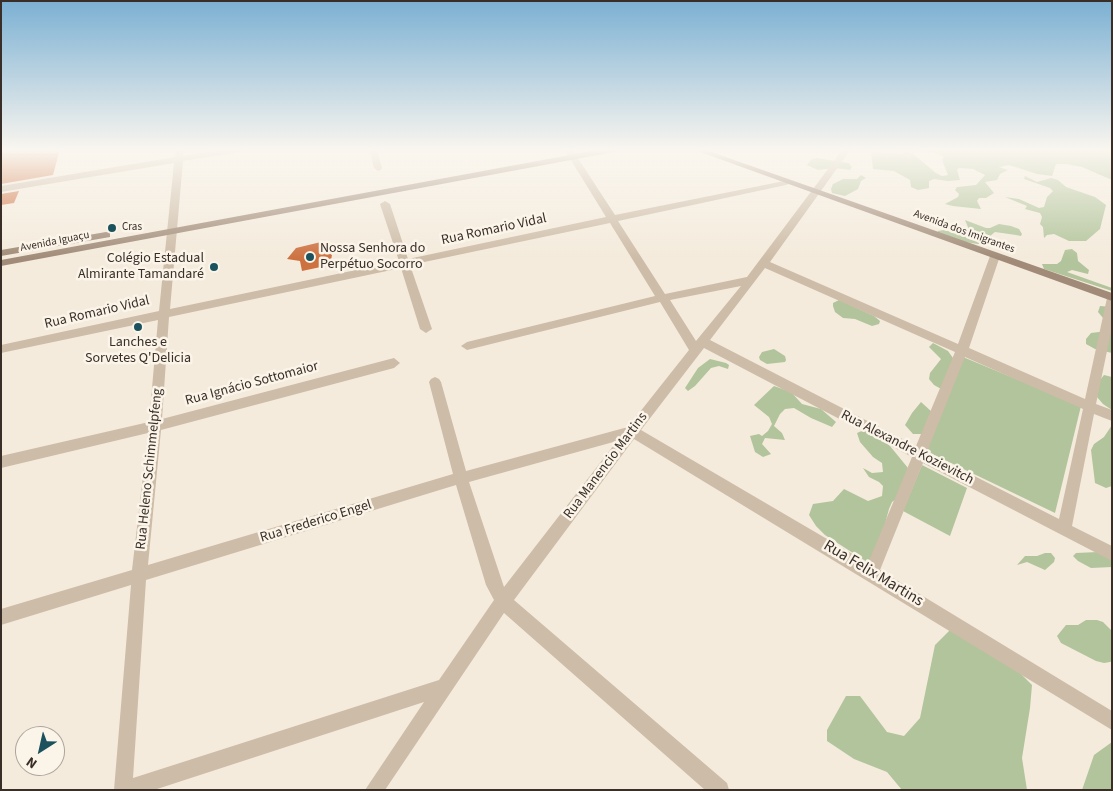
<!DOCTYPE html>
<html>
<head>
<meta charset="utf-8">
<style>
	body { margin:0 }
	#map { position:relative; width:1113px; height:791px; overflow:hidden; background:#f4ebdc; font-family:"Source Sans 3",sans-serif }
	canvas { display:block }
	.frame { position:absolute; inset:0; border:2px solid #392f28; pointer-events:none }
	.north { position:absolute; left:15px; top:726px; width:50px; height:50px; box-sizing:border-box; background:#fbf4e9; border:1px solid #ada59c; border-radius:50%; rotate:215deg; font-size:14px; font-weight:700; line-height:20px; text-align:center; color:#392f28 }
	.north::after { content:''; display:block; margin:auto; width:18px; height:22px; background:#1b525d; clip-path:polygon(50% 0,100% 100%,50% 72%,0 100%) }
</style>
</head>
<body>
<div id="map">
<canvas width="1113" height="791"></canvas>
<div class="frame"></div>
<div class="north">N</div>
</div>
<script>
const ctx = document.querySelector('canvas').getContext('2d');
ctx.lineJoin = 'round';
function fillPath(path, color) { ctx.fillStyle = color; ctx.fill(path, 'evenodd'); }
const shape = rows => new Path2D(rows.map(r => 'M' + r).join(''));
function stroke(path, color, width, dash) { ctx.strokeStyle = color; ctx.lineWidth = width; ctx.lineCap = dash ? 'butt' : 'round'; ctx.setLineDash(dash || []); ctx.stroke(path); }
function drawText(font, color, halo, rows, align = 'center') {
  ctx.font = font + ' "Source Sans 3",sans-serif'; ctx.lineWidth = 5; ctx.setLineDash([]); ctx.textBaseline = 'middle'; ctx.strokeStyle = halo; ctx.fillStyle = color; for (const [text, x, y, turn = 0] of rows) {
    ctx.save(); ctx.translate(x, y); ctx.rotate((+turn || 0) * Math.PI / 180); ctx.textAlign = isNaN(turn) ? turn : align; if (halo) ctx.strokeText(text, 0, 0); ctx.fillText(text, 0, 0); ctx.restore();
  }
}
const green = shape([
	[904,149,1112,149,1112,180,1082,167,1067,164,1056,164,1052,176,1037,174,1009,165,999,167,1008,170,1000,174,997,180,985,182,994,193,986,198,979,198,977,201,981,209,953,206,945,204,958,197,959,194,955,190,957,187,976,185,985,175,973,169,959,168,957,170,960,180,948,181,934,179,929,181,929,188,918,190,911,187,910,180,894,171,873,169,871,153,875,152,902,154,906,152,912,153,936,173,942,176,948,175,942,160,944,157,933,152],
	[817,158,849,163,852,167,850,170,835,168,818,170,807,165,812,159],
	[861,175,866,178,861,181,858,189,845,196,832,193,831,189,833,184,843,179,857,179],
	[1025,176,1037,182,1051,178,1058,180,1066,187,1095,197,1106,205,1100,229,1086,241,1069,241,1054,234,1047,235,1044,238,1043,227,1040,224,1042,217,1040,213,1025,209,1027,206,1005,197,1019,199,1039,208,1044,207,1047,197,1053,191,1050,188,1024,179],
	[965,220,986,228,990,228,999,224,1011,226,1019,229,1022,234,1021,236,1016,235,995,232,990,236,987,242,978,244,957,241,938,233,938,231,944,230,962,235,969,233,970,232],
	[1072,249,1077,253,1078,261,1089,270,1088,274,1072,270,1067,272,1112,288,1112,291,1044,269,1042,264,1057,264,1061,261,1065,250],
	[839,300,874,316,880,321,879,324,872,326,855,319,843,318,835,312,833,306,833,303],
	[1100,306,1112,307,1112,353,1095,349,1086,344,1086,339,1091,333,1107,331,1108,324,1098,312],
	[933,343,948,351,953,358,943,390,934,385,929,379,930,373,941,359,929,347],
	[774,349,785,356,786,360,785,362,767,364,760,360,759,357,762,352],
	[963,357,1081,406,1055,513,924,450],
	[710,359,726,363,729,365,728,369,719,366,711,368,695,386,688,391,685,388,698,368],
	[1104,375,1112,377,1112,410,1103,404,1097,397,1100,380],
	[774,386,791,392,802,404,821,409,836,422,832,427,811,418,794,408,785,409,780,414,774,426,782,433,785,440,765,438,762,444,771,454,763,457,755,452,750,436,759,434,762,436,768,431,772,424,769,417,754,405],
	[921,402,932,412,927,434,913,434,905,425,912,413],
	[1112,425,1112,486,1106,488,1095,483,1091,450,1094,444,1104,437],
	[864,430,882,439,890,446,908,468,899,497,892,502,889,509,876,557,867,562,825,535,816,526,809,515,813,504,833,501,844,489,868,501,882,496,883,486,879,482,869,477,863,468,872,473,883,472,882,463,873,457,860,442,857,433],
	[922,465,967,488,950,536,903,511],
	[1112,548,1112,567,1091,568,1078,561,1073,556,1076,553,1098,552],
	[1045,553,1051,553,1055,558,1054,562,1045,570,1027,562,1017,565,1025,556,1037,556],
	[1086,620,1097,620,1103,622,1112,631,1112,661,1110,662,1104,663,1096,661,1061,643,1057,636,1066,625,1078,625],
	[950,630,1014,667,1032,685,1030,708,1022,758,1027,790,902,790,887,772,854,759,827,741,827,730,846,696,860,696,887,732,904,736,920,718,935,645],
	[1112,742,1112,790,1082,790,1094,755]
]);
const building = shape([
	[1,149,60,149,53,175,1,184],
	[19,191,14,203,1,205,1,194],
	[321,242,331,249,329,253,332,255,330,265,302,271,300,261,287,259,296,248]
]);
const street = shape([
	[176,149,184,149,183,156,227,149,245,149,241,152,183,161,170,309,399,261,380,204,385,201,390,204,408,259,606,217,564,149,572,149,615,215,789,180,789,184,786,185,618,221,665,294,747,277,843,149,851,149,770,262,958,344,990,256,991,254,999,254,1000,256,969,348,1085,399,1107,298,1112,294,1112,327,1096,404,1112,410,1112,421,1094,414,1072,526,1112,546,1112,561,923,463,880,570,1112,711,1112,730,634,439,514,600,727,783,729,790,705,790,504,613,385,790,365,790,424,702,154,790,114,790,131,585,1,625,1,609,132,570,148,433,1,468,1,456,149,422,158,320,1,353,1,345,159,311,174,163,1,192,1,186,175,157,176,149],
	[610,223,655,296,467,342,461,346,467,350,660,302,689,350,628,427,466,471,441,382,439,379,435,377,431,379,429,382,453,474,148,565,161,430,394,368,400,363,394,358,162,419,169,317,401,268,420,329,426,333,432,329,410,265,610,223],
	[765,268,955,352,916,446,710,340,765,268],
	[741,286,696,341,670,300,741,286],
	[704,348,912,457,868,563,641,430,704,348],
	[965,357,1083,409,1059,519,927,452,965,357],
	[617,441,504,587,469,482,617,441],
	[456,485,486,585,494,600,439,680,133,778,146,580,456,485],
	[369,149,377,149,382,168,381,170,378,171,374,168,369,149]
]);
const secondary = shape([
	[602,149,618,149,614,152,1,266,1,260,602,149],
	[692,149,703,149,1112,293,1112,301,692,149],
	[106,232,110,233,110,237,1,256,1,250,106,232]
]);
const markers = [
	[112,228,5,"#1b525d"],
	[310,257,5,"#1b525d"],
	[214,267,5,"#1b525d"],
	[138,327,5,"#1b525d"]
];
const farPoinames = [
	["Cras",122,228]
];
const farStreetnames = [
	["Avenida dos Imigrantes",964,232,20],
	["Avenida Iguaçu",55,242,-11]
];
const streetNames = [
	["Rua Romario Vidal",494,230,-12],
	["Rua Romario Vidal",97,313,-13],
	["Rua Ignácio Sottomaior",252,384,-15],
	["Rua Alexandre Kozievitch",907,448,27],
	["Rua Manencio Martins",606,466,-53],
	["Rua Heleno Schimmelpfeng",150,469,-84],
	["Rua Frederico Engel",316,522,-17]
];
const poiNames = [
	["Nossa Senhora do",320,249],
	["Perpétuo Socorro",320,265],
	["Colégio Estadual",204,259,"right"],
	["Almirante Tamandaré",204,275,"right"],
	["Lanches e",138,343,"center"],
	["Sorvetes Q'Delicia",138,359,"center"]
];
const nearStreetnames = [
	["Rua Felix Martins",873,574,31]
];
fillPath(green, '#b2c49b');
fillPath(building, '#cd7140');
fillPath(street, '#cdbca7');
fillPath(secondary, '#a18b78');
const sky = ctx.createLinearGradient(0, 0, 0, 259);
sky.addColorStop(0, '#7bb0d3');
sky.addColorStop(0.58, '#faf6ef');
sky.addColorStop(1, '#faf6ef00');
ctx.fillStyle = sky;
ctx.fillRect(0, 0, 1113, 259);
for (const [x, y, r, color] of markers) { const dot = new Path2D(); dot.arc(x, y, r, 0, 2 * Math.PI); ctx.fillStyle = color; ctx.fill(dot); stroke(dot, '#fbf4e9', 2); }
drawText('11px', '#392f28', '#fbf4e9', farPoinames, 'left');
drawText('11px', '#392f28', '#fbf4e9', farStreetnames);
drawText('14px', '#392f28', '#fbf4e9', streetNames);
drawText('14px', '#392f28', '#fbf4e9', poiNames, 'left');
drawText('16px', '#392f28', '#fbf4e9', nearStreetnames);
</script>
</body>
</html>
